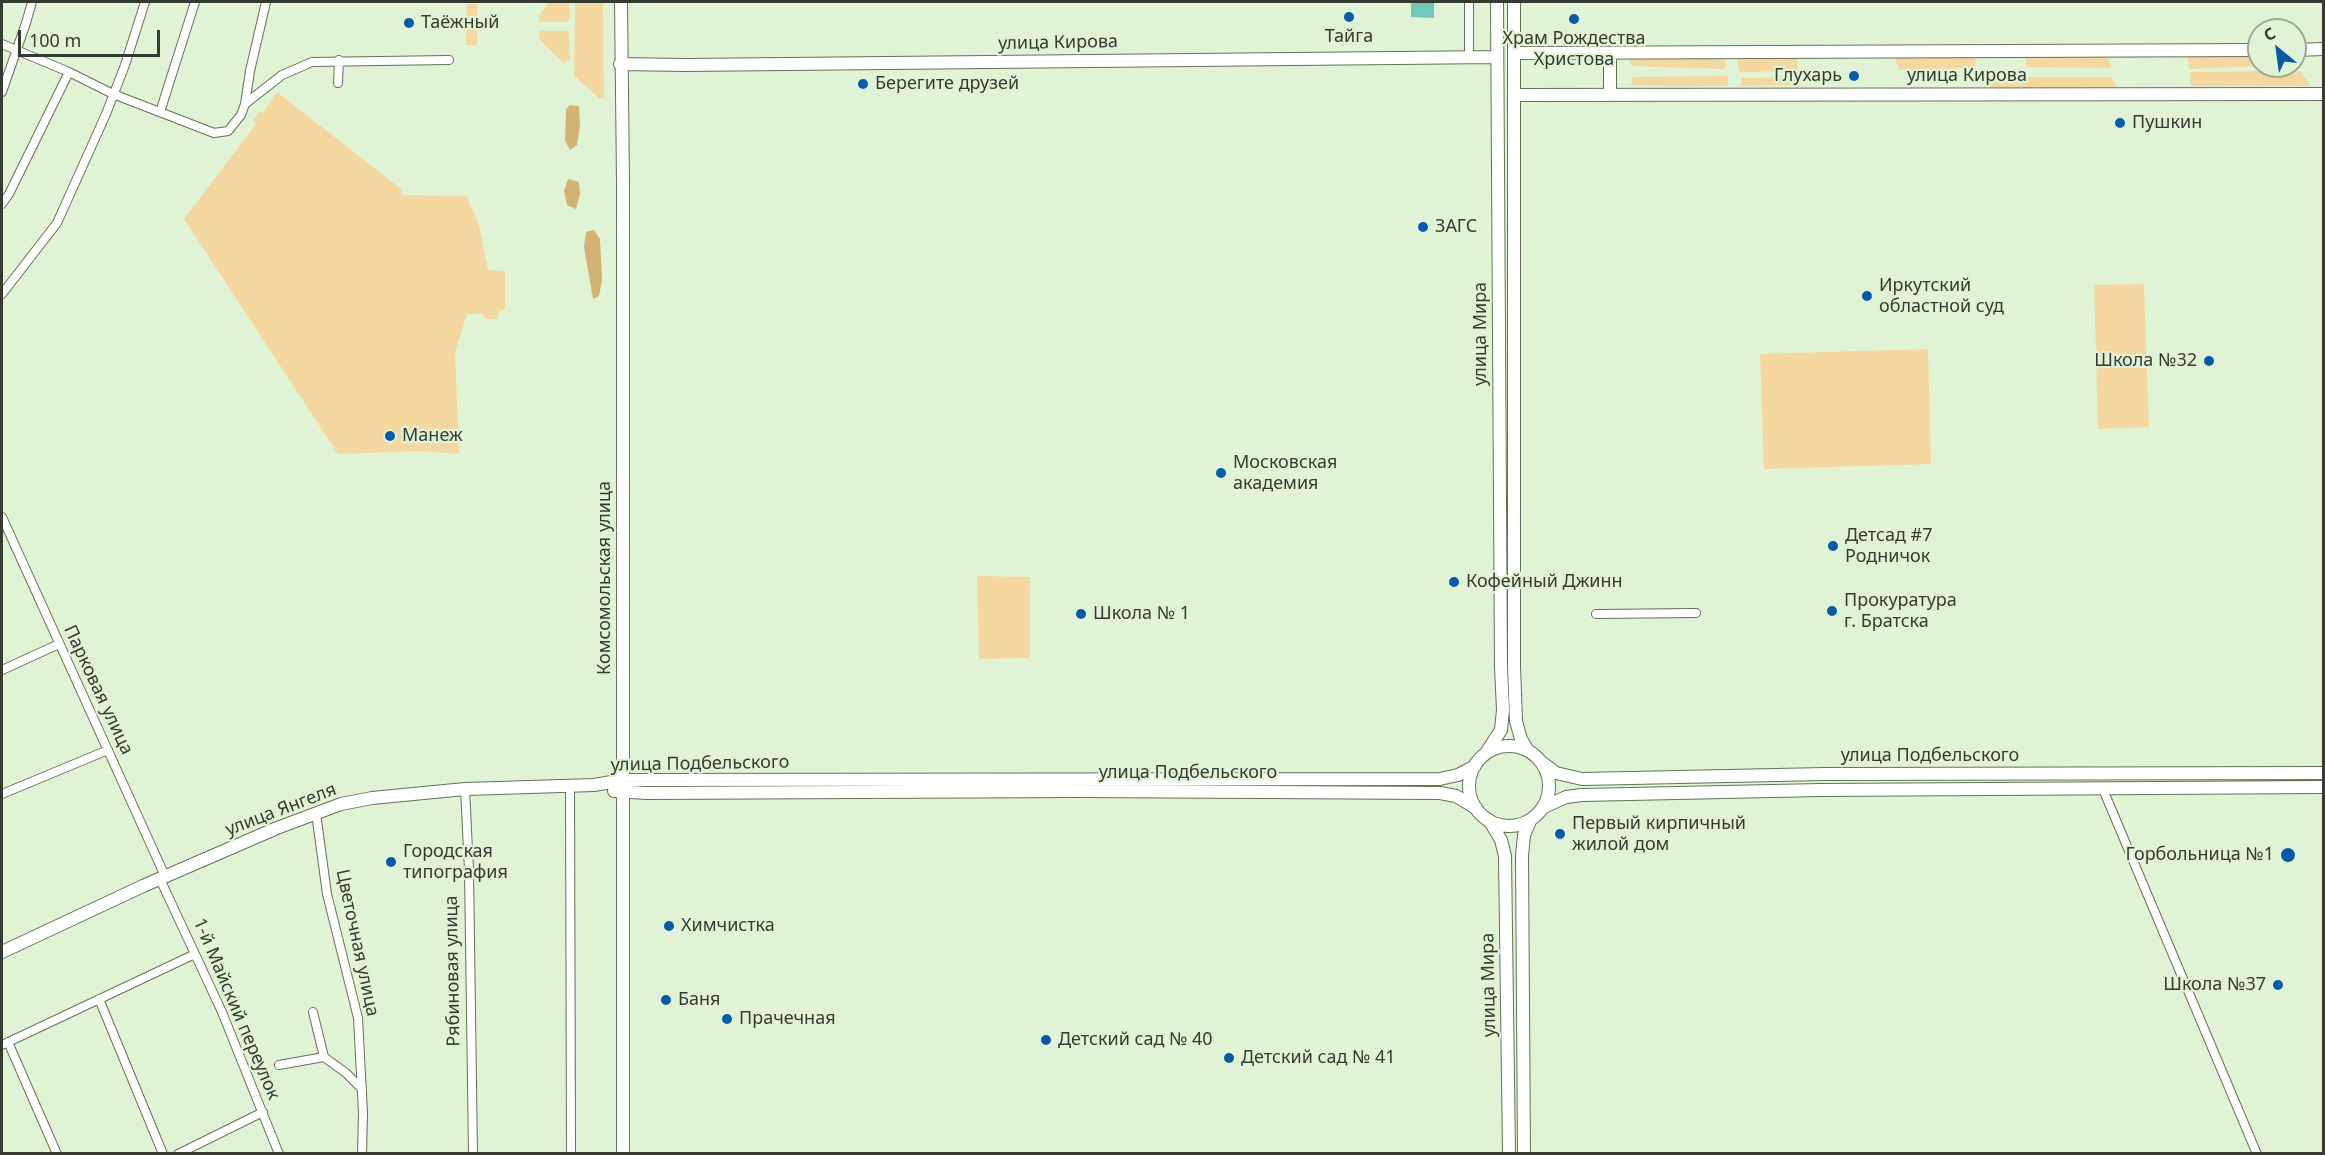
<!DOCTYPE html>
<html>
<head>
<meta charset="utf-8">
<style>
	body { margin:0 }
	#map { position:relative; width:2325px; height:1155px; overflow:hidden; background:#e1f3d5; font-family:"Noto Sans",sans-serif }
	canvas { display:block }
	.frame { position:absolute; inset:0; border:3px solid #343b30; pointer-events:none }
	.north { position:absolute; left:2247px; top:18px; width:60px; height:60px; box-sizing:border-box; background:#e1f3d5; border:2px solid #9ca993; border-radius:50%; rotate:331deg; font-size:16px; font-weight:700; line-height:24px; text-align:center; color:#343b30 }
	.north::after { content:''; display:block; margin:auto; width:21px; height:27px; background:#065aa8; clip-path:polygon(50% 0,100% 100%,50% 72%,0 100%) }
	.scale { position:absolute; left:18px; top:30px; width:142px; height:27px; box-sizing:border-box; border:3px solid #343b30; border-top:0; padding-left:8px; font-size:18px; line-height:21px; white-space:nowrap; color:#343b30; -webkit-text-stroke:4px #e1f3d5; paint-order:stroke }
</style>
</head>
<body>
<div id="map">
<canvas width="2325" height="1155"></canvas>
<div class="frame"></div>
<div class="north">С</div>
<div class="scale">100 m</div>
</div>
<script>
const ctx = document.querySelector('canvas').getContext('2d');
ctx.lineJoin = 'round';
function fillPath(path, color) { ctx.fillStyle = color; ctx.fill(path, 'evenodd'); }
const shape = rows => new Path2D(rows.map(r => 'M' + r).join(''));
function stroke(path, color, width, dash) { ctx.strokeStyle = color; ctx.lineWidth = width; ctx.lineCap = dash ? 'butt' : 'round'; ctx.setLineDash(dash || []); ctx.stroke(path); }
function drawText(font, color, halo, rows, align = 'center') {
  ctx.font = font + ' "Noto Sans",sans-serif'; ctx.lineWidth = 4.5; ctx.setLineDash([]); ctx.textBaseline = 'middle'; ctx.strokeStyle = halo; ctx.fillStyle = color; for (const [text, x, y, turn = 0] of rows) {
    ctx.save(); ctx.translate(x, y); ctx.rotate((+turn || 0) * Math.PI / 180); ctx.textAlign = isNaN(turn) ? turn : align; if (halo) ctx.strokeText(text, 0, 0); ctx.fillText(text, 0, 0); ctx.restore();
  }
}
const green = shape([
	[550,2,569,2,570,19,567,22,539,22,539,15],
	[575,2,603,2,604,99,599,98,574,76],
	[467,4,477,4,477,45,466,45],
	[540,31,567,31,569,33,570,60,563,63,539,39],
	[1735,54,1798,55,1797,71,1740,72],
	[1726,55,1725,69,1632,66,1628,56],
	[1976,55,1975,68,1899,70,1895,57],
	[2259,55,2259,66,2189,69,2188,56],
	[2030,57,2107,57,2112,68,2026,67,2026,58],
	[2300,71,2311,86,2191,86,2190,72],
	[1728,76,1728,86,1631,86,1633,77],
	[1798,77,1800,85,1740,86,1742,78],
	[1985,77,2111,77,2117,87,1985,87],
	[277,92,400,188,403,195,467,196,479,226,488,270,505,271,505,309,499,310,498,319,486,319,483,314,467,314,455,352,459,454,422,451,338,454,184,219,256,124,253,121,260,111,263,113],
	[2144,284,2149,427,2098,429,2094,285],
	[1928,349,1931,464,1764,469,1760,354],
	[977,576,1030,577,1030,658,979,659]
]);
const forest = shape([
	[570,105,579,106,580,126,577,145,570,150,565,141,566,109],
	[568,179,579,182,580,194,576,209,567,205,564,191],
	[594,230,600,239,602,280,599,296,593,299,584,247,586,232]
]);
const water = shape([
	[1411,2,1434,2,1434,18,1411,17]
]);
const street = shape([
	[1469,2,1469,57],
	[2,44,69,72,113,94,214,133,228,131,241,115,245,104,250,71,266,2],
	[338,83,339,60],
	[2,92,26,23,32,2],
	[245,104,282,75,312,62,449,60],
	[160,112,195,2],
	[2,204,9,194,69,72],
	[2,294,57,223,106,114,125,65,145,2],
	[2,517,165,876],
	[1596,614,1696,613],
	[2,670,59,644],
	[570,786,571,1154],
	[2102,787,2257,1154],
	[465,789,469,870,473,1154],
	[2,794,108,750],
	[316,813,327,894,358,1018,363,1113,362,1154],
	[160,879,222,1012,279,1154],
	[99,999,163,1154],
	[313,1012,324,1057],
	[8,1042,57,1154],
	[2,1045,195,954],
	[279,1065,324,1057,346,1073,362,1089],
	[178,1154,263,1112]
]);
const secondary = shape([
	[621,2,623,182,623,1154],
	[1514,2,1514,666,1516,721,1521,739,1528,751],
	[2295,50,2324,49],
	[1515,53,2259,50],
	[620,64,685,65,1497,57],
	[1515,95,2324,94],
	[1610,95,1610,53],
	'1469 786a40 40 0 1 1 80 0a40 40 0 1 1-80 0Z',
	[1486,753,1501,730,1503,710,1501,667,1497,2],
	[1540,761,1556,773,1582,779,1825,774,2324,773],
	[614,791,647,793,1078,791,1440,793,1456,796,1476,808],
	[1542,808,1566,797,1582,795,1820,790,2324,787],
	[1489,820,1501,840,1505,856,1509,1154],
	[2,952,143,886,277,828,341,804,372,798,465,789,594,785,623,780,1440,779,1458,775,1475,766],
	[1524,1154,1522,856,1524,835,1531,819]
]);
const markers = [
	[1349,17,6,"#065aa8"],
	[1574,19,6,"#065aa8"],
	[409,23,6,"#065aa8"],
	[1854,76,6,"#065aa8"],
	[863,84,6,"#065aa8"],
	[2120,123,6,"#065aa8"],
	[1423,227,6,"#065aa8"],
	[1867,296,6,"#065aa8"],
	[2209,361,6,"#065aa8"],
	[390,436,6,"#065aa8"],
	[1221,473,6,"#065aa8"],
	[1833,546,6,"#065aa8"],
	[1454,582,6,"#065aa8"],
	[1832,611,6,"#065aa8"],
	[1081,614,6,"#065aa8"],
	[1560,834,6,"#065aa8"],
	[2288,855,8,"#065aa8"],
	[391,862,6,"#065aa8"],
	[669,926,6,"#065aa8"],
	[2278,985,6,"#065aa8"],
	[666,1000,6,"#065aa8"],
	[727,1019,6,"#065aa8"],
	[1046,1040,6,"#065aa8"],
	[1229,1058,6,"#065aa8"]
];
const poiNames = [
	["Таёжный",421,23],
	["Тайга",1349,37,"center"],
	["Храм Рождества",1574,39,"center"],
	["Христова",1574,60,"center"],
	["Глухарь",1842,76,"right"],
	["Берегите друзей",875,84],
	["Пушкин",2132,123],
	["ЗАГС",1435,227],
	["Иркутский",1879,286],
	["областной суд",1879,307],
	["Школа №32",2197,361,"right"],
	["Манеж",402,436],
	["Московская",1233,463],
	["академия",1233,484],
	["Детсад #7",1845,536],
	["Родничок",1845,557],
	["Кофейный Джинн",1466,582],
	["Прокуратура",1844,601],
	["г. Братска",1844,622],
	["Школа № 1",1093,614],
	["Первый кирпичный",1572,824],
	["жилой дом",1572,845],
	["Городская",403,852],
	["типография",403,873],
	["Горбольница №1",2274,855,"right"],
	["Химчистка",681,926],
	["Школа №37",2266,985,"right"],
	["Баня",678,1000],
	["Прачечная",739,1019],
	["Детский сад № 40",1058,1040],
	["Детский сад № 41",1241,1058]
];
const streetNames = [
	["улица Кирова",1058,43,-1],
	["улица Кирова",1967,76],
	["улица Мира",1481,334,-90],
	["Комсомольская улица",605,578,-90],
	["Парковая улица",98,690,65],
	["улица Подбельского",1930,756],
	["улица Подбельского",700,764,-1],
	["улица Подбельского",1188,773],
	["улица Янгеля",281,810,-21],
	["Цветочная улица",357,943,78],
	["Рябиновая улица",453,971,-91],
	["улица Мира",1489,985,-91],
	["1-й Майский переулок",236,1009,67]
];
fillPath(green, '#f4d8a0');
fillPath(forest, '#d2b374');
fillPath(water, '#71c8b8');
stroke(street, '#637258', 10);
stroke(secondary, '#637258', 14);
stroke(street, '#fff', 8);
stroke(secondary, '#fff', 12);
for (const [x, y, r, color] of markers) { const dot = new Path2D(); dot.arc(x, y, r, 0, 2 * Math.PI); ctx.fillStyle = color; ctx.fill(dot); stroke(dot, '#e1f3d5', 2); }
drawText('18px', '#343b30', '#e1f3d5', poiNames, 'left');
drawText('18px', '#343b30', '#e1f3d5', streetNames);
</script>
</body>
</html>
